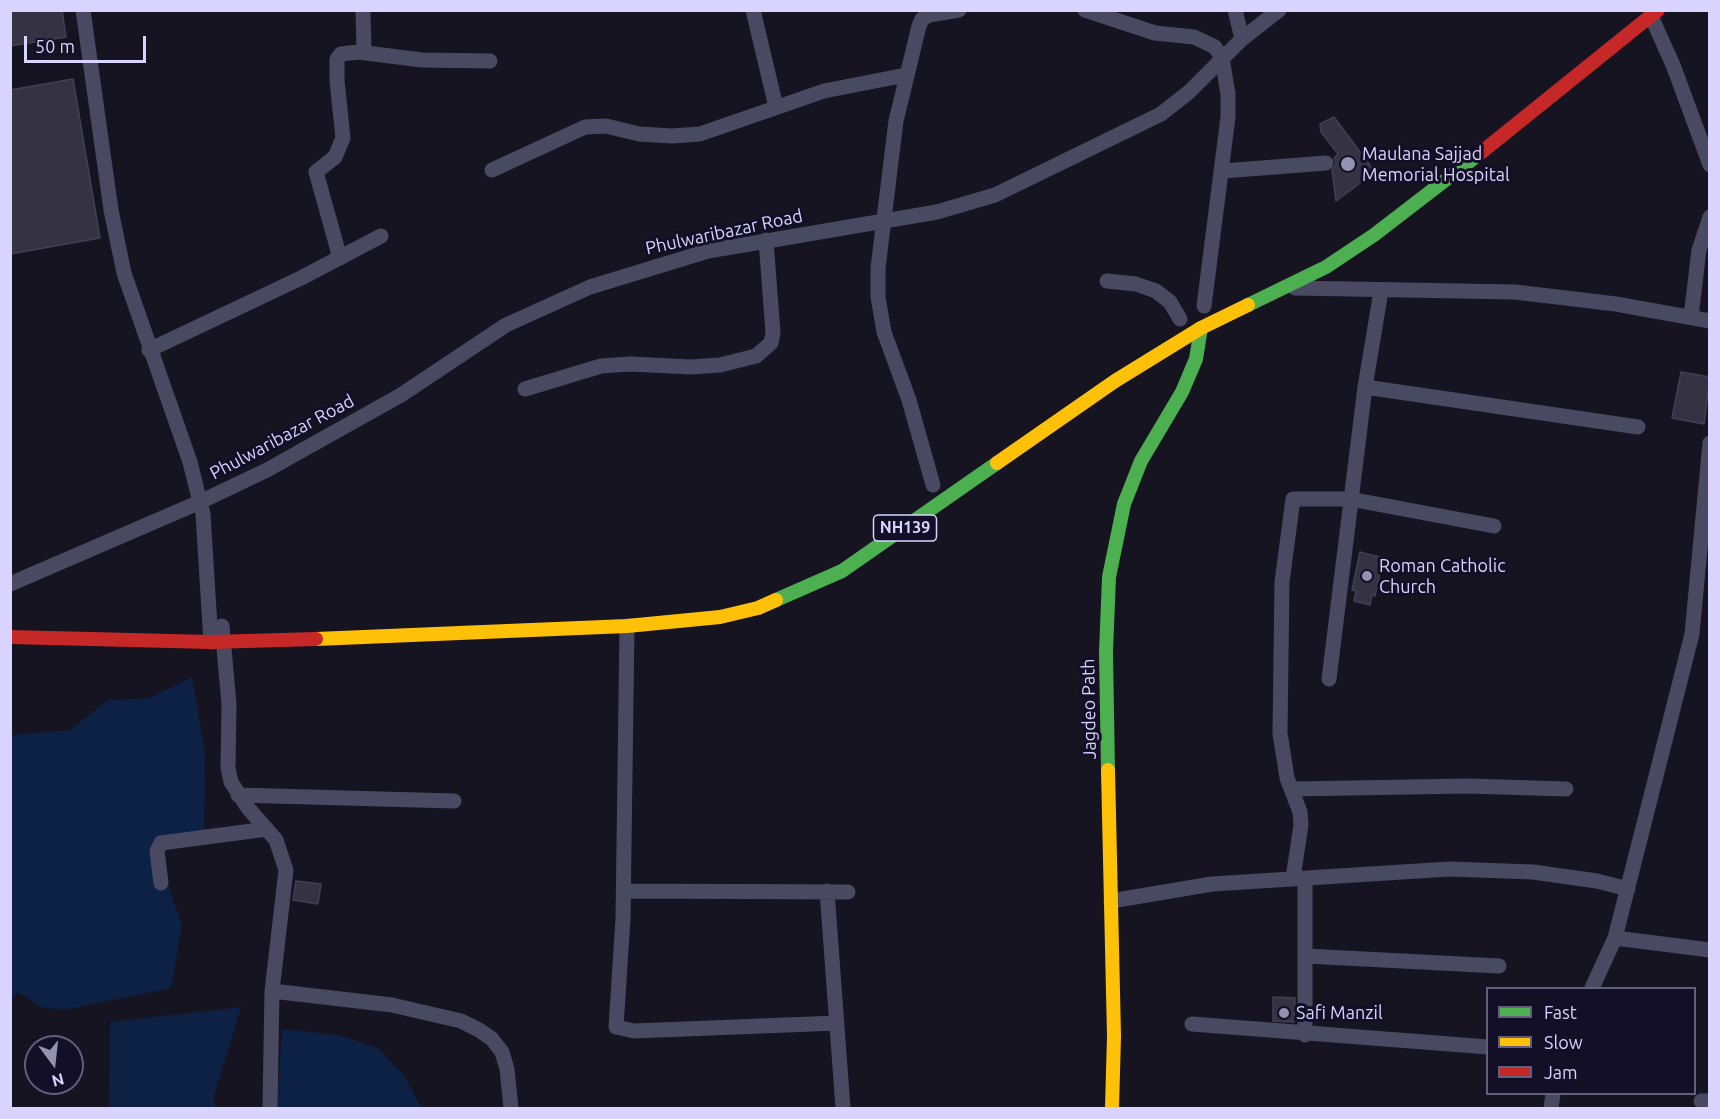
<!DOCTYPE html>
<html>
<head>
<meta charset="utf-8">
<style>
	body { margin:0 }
	#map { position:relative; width:1720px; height:1119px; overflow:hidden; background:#161421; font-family:Ubuntu,sans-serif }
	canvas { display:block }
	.frame { position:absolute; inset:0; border:12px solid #d9d4ff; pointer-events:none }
	.legend { position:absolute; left:1486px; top:987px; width:210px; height:108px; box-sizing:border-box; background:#130f26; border:2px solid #625e7d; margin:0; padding:8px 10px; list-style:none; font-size:18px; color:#d9d4ff }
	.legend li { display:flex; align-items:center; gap:12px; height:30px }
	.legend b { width:30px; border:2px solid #625e7d }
	.north { position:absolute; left:24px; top:1035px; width:60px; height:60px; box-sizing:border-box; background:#130f26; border:2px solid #625e7d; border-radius:50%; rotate:165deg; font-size:16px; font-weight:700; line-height:24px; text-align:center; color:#d9d4ff }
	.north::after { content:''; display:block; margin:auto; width:21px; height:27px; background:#9591b1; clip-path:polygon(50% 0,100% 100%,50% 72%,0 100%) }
	.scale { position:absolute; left:24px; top:36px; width:122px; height:27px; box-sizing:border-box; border:3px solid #d9d4ff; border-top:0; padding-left:8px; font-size:18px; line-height:21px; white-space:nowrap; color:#d9d4ff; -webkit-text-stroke:4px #130f26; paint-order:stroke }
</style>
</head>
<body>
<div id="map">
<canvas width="1720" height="1119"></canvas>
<div class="frame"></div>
<ul class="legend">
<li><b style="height:8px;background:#4caf50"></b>Fast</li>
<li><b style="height:8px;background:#ffc107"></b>Slow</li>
<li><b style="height:8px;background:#c62828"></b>Jam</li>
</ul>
<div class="north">N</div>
<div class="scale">50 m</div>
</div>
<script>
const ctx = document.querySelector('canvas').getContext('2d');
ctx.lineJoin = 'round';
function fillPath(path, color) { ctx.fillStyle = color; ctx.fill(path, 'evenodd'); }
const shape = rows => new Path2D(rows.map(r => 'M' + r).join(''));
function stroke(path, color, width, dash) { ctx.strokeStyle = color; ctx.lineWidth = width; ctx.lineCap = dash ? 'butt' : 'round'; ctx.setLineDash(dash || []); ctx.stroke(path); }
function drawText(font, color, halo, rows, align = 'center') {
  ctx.font = font + ' Ubuntu,sans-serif'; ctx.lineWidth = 6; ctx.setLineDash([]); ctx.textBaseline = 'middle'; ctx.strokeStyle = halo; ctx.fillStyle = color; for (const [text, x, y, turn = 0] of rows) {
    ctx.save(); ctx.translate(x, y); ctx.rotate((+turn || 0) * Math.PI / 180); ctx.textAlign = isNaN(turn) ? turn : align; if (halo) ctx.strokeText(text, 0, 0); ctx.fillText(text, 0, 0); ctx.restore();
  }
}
const water = shape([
	[192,677,205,753,204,838,162,843,163,872,182,925,171,988,64,1010,41,1007,18,992,11,1002,11,735,70,730,108,700,149,698],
	[241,1007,214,1096,215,1108,109,1108,110,1022],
	[282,1029,339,1035,378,1048,404,1076,422,1108,277,1108]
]);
const building = shape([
	[10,10,62,10,66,37,10,46,10,10],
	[73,79,100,238,10,254,10,90,73,79],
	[1334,117,1375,172,1336,201,1332,170,1336,163,1334,158,1338,154,1321,132,1320,124,1334,117],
	[1681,372,1710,377,1704,424,1672,418,1681,372],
	[1360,552,1383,558,1375,596,1372,595,1370,605,1354,601,1356,591,1352,590,1360,552],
	[296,881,321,884,318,904,293,900,296,881],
	[1273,997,1295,998,1294,1022,1273,1021,1273,997]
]);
const street = shape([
	[83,10,111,210,124,273,190,462,203,514,211,642],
	[363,10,364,52],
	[753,10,776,107],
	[1085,10,1155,33,1194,37,1215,47,1222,58,1228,94,1228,117,1204,306],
	[1235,10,1242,39],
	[1651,16,1673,65,1710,165],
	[492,170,585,127,606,126,639,134,672,136,700,134,824,91,906,75],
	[1223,171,1326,163],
	[340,258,316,172,335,157,343,138,337,81,337,59,341,54,358,52,422,60,490,61],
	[1107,281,1136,284,1156,291,1170,302,1180,319],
	[1295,288,1515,292,1616,304,1710,321],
	[1691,317,1699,250,1710,217],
	[149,350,301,278,381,236],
	[1365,387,1638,427],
	[525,389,601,366,630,364,691,367,720,365,756,356,771,343,773,333,766,240],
	[933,485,909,400,884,332,878,297,878,268,896,121,919,26,922,19,929,15,959,10],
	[10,584,200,502,267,470,401,395,506,325,590,287,708,251,937,212,995,195,1161,114,1189,92,1242,39,1279,10],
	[222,626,229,704,228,768,231,782,248,808,276,840,286,870,272,991,270,1108],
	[627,626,623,919,616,1027,634,1031,837,1023],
	[1329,679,1365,387,1381,291],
	[1292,789,1468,786,1566,789],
	[238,795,454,801],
	[1293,878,1301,825,1300,812,1287,778,1280,733,1282,582,1293,499,1350,499,1494,526],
	[161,883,157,851,161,843,267,829],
	[624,891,848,892],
	[827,891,843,1108],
	[1111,901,1212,884,1450,869,1533,872,1597,881,1628,889],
	[1615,938,1692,634,1710,443],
	[1306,956,1499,966],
	[1592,988,1615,938,1710,950],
	[272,991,392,1005,461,1021,479,1030,492,1039,502,1052,507,1069,511,1108],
	[1192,1024,1488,1047],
	[1305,1035,1305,879],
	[1701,1101,1710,1101],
	[1551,1108,1553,1094]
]);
const fast = shape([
	[1248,305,1326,267,1374,235,1478,155],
	[776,600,842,571,997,463],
	[1108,770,1106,652,1109,577,1124,504,1141,461,1182,392,1196,359,1201,328]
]);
const slow = shape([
	[997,463,1115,381,1201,328,1248,305],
	[316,639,627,626,720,617,758,608,776,600],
	[1108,770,1114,1036,1112,1108]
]);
const jam = shape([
	[1478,155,1658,10],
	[10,637,211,642,316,639]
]);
const markers = [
	[1348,164,8,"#9591b1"],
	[1367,576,6,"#9591b1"],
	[1284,1013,6,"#9591b1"]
];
const shields = [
	[905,528,63]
];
const shieldNames = [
	["NH139",905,528]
];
const poiNames = [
	["Maulana Sajjad",1362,154],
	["Memorial Hospital",1362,175],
	["Roman Catholic",1379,566],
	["Church",1379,587],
	["Safi Manzil",1296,1013]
];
const streetNames = [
	["Phulwaribazar Road",724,232,-12],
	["Phulwaribazar Road",282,437,-28],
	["Jagdeo Path",1089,709,-91]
];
fillPath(water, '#0d2144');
fillPath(building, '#343243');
stroke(building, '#433f54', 1.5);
stroke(street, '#4a4962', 15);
stroke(fast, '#4caf50', 14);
stroke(slow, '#ffc107', 14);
stroke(jam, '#c62828', 14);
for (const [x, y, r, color] of markers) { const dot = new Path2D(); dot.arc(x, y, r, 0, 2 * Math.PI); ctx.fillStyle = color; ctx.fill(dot); stroke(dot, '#130f26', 2); }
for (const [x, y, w] of shields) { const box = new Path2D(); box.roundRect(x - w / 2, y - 13, w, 26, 4.5); ctx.fillStyle = '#130f26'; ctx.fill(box); stroke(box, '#d9d4ff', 1.5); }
drawText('bold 16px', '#d9d4ff', null, shieldNames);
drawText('18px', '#d9d4ff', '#130f26', poiNames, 'left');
drawText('18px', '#d9d4ff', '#130f26', streetNames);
</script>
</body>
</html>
